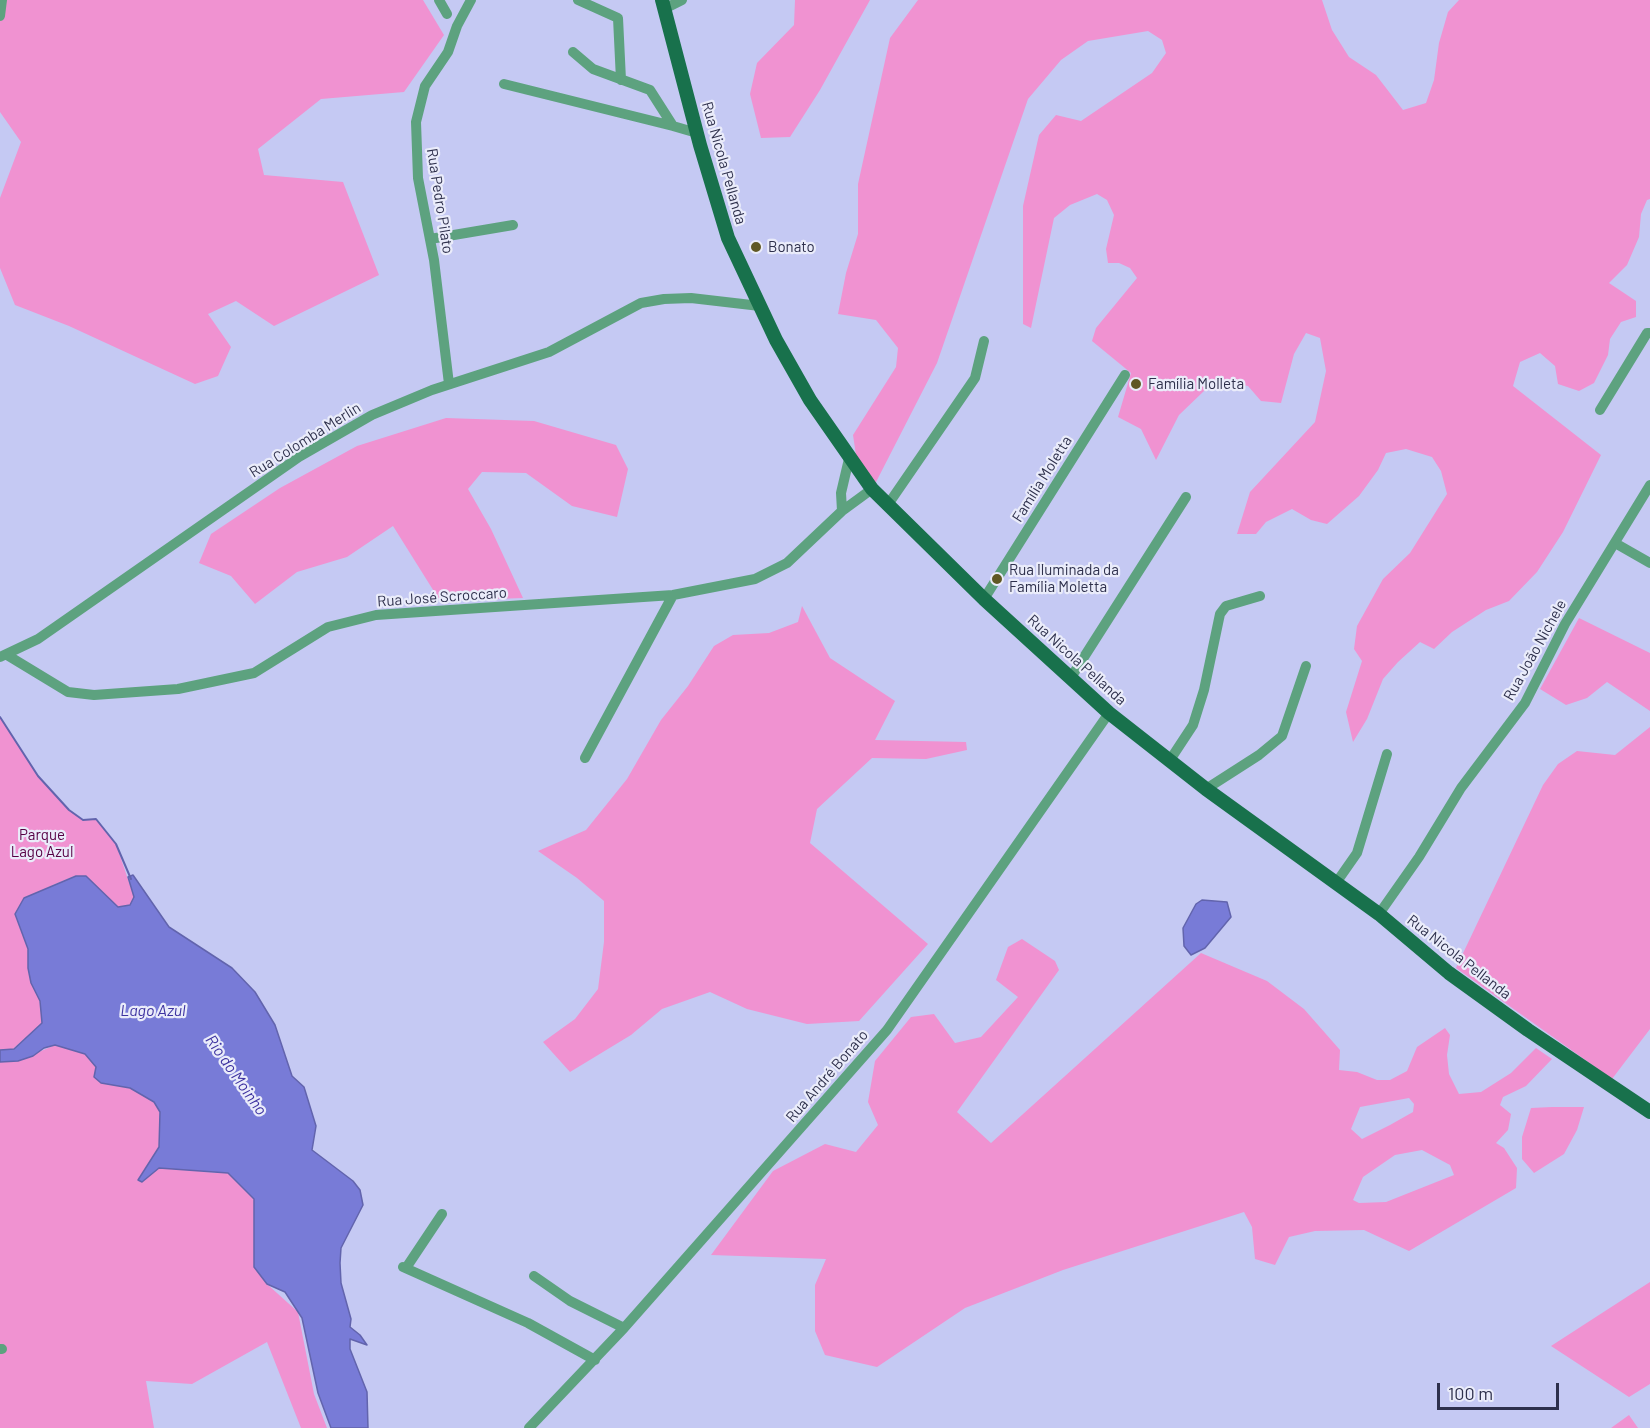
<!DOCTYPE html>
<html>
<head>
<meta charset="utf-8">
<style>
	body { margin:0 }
	#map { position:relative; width:1650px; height:1428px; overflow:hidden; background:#c5c9f3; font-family:Barlow,sans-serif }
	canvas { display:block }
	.scale { position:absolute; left:1437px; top:1383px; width:122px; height:27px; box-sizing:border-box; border:3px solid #2e304c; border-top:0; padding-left:8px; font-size:18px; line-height:21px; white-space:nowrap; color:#2e304c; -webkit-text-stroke:4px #eaecfa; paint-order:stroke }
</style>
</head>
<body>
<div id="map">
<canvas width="1650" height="1428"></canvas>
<div class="scale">100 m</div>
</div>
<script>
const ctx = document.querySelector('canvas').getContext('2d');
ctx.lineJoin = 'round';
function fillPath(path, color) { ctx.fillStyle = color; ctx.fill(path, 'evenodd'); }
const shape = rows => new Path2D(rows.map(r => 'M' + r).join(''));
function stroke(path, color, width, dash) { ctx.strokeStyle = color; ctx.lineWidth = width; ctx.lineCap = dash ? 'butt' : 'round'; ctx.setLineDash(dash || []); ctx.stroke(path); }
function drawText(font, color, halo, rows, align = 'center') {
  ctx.font = font + ' Barlow,sans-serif'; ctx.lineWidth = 4.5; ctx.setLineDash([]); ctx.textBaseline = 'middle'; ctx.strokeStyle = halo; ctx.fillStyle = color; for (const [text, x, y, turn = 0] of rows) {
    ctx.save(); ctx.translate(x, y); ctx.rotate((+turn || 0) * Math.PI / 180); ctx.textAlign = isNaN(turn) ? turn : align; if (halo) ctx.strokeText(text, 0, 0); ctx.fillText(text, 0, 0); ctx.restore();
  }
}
const green = shape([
	[0,0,423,0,444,35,404,92,321,99,258,149,264,175,343,182,379,275,274,326,236,301,208,314,231,347,218,376,195,384,69,326,15,305,0,268,0,198,21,142,0,112],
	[795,0,870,0,820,90,790,137,761,138,750,94,757,63,794,25],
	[918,0,1322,0,1332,30,1349,57,1376,75,1403,110,1426,103,1434,80,1439,43,1448,12,1459,0,1650,0,1650,199,1647,200,1641,214,1639,237,1627,265,1609,283,1636,301,1636,317,1621,322,1610,339,1608,355,1594,383,1579,391,1558,384,1555,366,1540,353,1520,362,1513,386,1601,455,1563,532,1537,572,1509,601,1486,610,1452,632,1434,649,1420,642,1398,662,1383,679,1367,719,1353,742,1346,712,1362,661,1354,649,1357,626,1383,579,1410,553,1447,494,1441,471,1432,457,1406,449,1386,453,1378,470,1359,496,1327,524,1311,520,1292,509,1266,522,1256,534,1237,534,1250,492,1315,422,1326,371,1320,338,1306,333,1294,354,1281,403,1261,401,1248,386,1228,382,1204,391,1179,415,1156,460,1141,429,1118,417,1131,373,1092,341,1096,328,1137,278,1130,268,1119,263,1108,263,1106,249,1114,215,1107,200,1097,194,1070,205,1054,218,1031,328,1023,324,1023,206,1039,135,1056,115,1081,121,1152,73,1166,53,1162,40,1148,31,1088,41,1061,60,1028,99,937,363,875,484,857,462,853,435,896,367,898,348,876,320,838,314,846,273,858,234,858,184,890,38],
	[446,418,534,421,616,445,628,469,617,517,572,506,526,473,482,472,468,489,491,529,523,598,440,601,393,526,347,557,297,572,255,604,231,576,199,563,211,534,280,488,357,446],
	[802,606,830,658,895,701,875,740,966,742,967,750,926,759,872,758,817,809,810,843,928,944,859,1021,807,1024,747,1009,710,992,662,1009,631,1035,570,1072,543,1042,575,1019,598,989,604,942,604,901,577,878,538,851,586,830,627,779,661,720,688,686,714,646,733,635,769,633,798,622],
	[1579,618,1650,653,1650,711,1607,682,1587,698,1566,705,1540,689],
	[0,717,38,776,69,810,83,820,96,819,116,844,134,897,130,905,118,907,86,876,75,876,53,885,15,915,28,949,28,968,31,983,40,1001,43,1017,42,1023,13,1049,0,1050],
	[1650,727,1650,1029,1612,1079,1456,968,1543,785,1558,764,1577,751,1615,755],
	[1022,939,1055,961,1059,970,957,1112,991,1143,1201,953,1267,981,1304,1009,1340,1050,1339,1070,1357,1072,1377,1080,1390,1080,1407,1071,1417,1047,1445,1028,1450,1035,1447,1055,1449,1074,1459,1094,1481,1092,1511,1073,1536,1048,1552,1059,1526,1086,1503,1097,1500,1105,1511,1114,1508,1130,1496,1143,1504,1148,1517,1168,1516,1188,1409,1251,1364,1230,1315,1231,1289,1237,1275,1265,1255,1259,1252,1227,1244,1212,1063,1270,965,1308,877,1367,825,1355,815,1331,815,1285,826,1259,711,1255,773,1171,825,1144,856,1152,878,1125,868,1102,875,1061,911,1017,934,1014,955,1043,981,1037,1018,997,996,980,1008,947],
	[1409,1098,1414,1104,1413,1112,1390,1125,1362,1139,1351,1129,1360,1107],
	[1422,1150,1450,1165,1454,1175,1386,1202,1359,1203,1353,1200,1363,1177,1395,1155],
	[55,1045,85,1054,96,1067,101,1083,130,1088,154,1102,160,1112,159,1148,203,1172,228,1173,254,1199,267,1284,298,1312,314,1394,327,1428,301,1428,267,1342,192,1384,146,1381,154,1428,0,1428,0,1062,18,1061],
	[1552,1107,1584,1107,1577,1130,1564,1154,1534,1173,1522,1159,1522,1137,1531,1108],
	[1650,1282,1650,1384,1629,1397,1551,1346],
	[1629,1415,1638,1428,1611,1428]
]);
const water = shape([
	[133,875,169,927,232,968,255,992,275,1025,292,1076,304,1087,316,1126,312,1150,353,1181,360,1190,363,1205,341,1248,340,1263,341,1283,351,1319,350,1327,360,1335,367,1345,350,1339,350,1349,367,1392,368,1428,331,1428,318,1393,302,1318,285,1292,267,1284,254,1267,254,1199,228,1173,159,1168,142,1182,138,1180,159,1147,160,1112,154,1102,130,1088,101,1083,94,1077,96,1067,85,1054,55,1045,44,1048,33,1056,18,1061,0,1062,0,1050,14,1049,42,1023,40,1001,31,983,28,968,28,949,15,914,24,898,76,876,86,876,118,907,130,905,134,897,128,877,133,875],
	[1202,900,1227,902,1231,917,1205,948,1191,955,1184,946,1183,928,1196,904,1202,900]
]);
const stream = shape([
	[0,717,38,776,69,810,83,820,96,819,116,844,131,879]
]);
const minor = shape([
	[439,0,447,14],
	[578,0,618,18,621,80],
	[664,9,682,0],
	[0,16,2,0],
	[573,52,593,69,650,90,673,126,697,133],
	[504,84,673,126],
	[430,239,513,225],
	[449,384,434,260,418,178,416,122,425,86,448,52,457,26,471,0],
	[1600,410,1647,333,1650,333],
	[887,506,975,378,984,341],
	[842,511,841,493,849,459],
	[1615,543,1650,563],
	[984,599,1125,375],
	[7,655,68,692,94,695,178,689,254,673,328,627,376,615,673,595,755,579,787,563,842,511,872,489],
	[0,657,38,639,299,457,372,415,432,390,549,352,641,303,664,299,691,298,760,306],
	[1070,679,1186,497],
	[585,758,673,595],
	[1170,760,1193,725,1204,690,1220,614,1226,606,1260,596],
	[1206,789,1259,755,1282,736,1306,666],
	[1336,883,1357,853,1387,754],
	[1379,914,1419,857,1461,788,1525,703,1565,624,1650,485],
	[403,1267,528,1323,595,1360],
	[406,1268,442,1214],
	[534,1276,570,1301,624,1328],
	[0,1349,2,1349],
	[529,1428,624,1328,887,1030,1109,713]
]);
const major = shape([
	[662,0,700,145,728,238,776,340,810,400,872,489,984,599,1109,713,1206,789,1379,914,1449,973,1528,1030,1650,1112]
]);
const markers = [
	[756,247,6,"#605824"],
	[1136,384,6,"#605824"],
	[997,579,6,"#605824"]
];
const streetNames = [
	["Rua Nicola Pellanda",724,163,74],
	["Rua Pedro Pilato",440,201,81],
	["Rua Colomba Merlin",305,440,-32],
	["Família Moletta",1042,479,-58],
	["Rua José Scroccaro",442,597,-4],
	["Rua João Nichele",1535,650,-61],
	["Rua Nicola Pellanda",1077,660,42],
	["Rua Nicola Pellanda",1459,957,38],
	["Rua André Bonato",827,1076,-49]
];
const poiNames = [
	["Bonato",768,247],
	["Família Molleta",1148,384],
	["Rua Iluminada da",1009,570],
	["Família Moletta",1009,587]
];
const parkNames = [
	["Parque",42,835],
	["Lago Azul",42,852]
];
const waterNames = [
	["Lago Azul",153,1011],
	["Rio do Moinho",236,1075,55]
];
fillPath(green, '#f092d1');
fillPath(water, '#787bd7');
stroke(water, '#6264ad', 1.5);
stroke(stream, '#6264ad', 2);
stroke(minor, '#5da27f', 10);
stroke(major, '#18714c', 14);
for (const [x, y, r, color] of markers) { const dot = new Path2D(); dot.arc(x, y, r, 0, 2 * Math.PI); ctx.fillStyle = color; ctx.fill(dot); stroke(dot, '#eaecfa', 2); }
drawText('15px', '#2e304c', '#eaecfa', streetNames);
drawText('15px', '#2e304c', '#eaecfa', poiNames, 'left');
drawText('15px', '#570044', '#eaecfa', parkNames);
drawText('italic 16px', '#3e33a0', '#eaecfa', waterNames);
</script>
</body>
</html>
